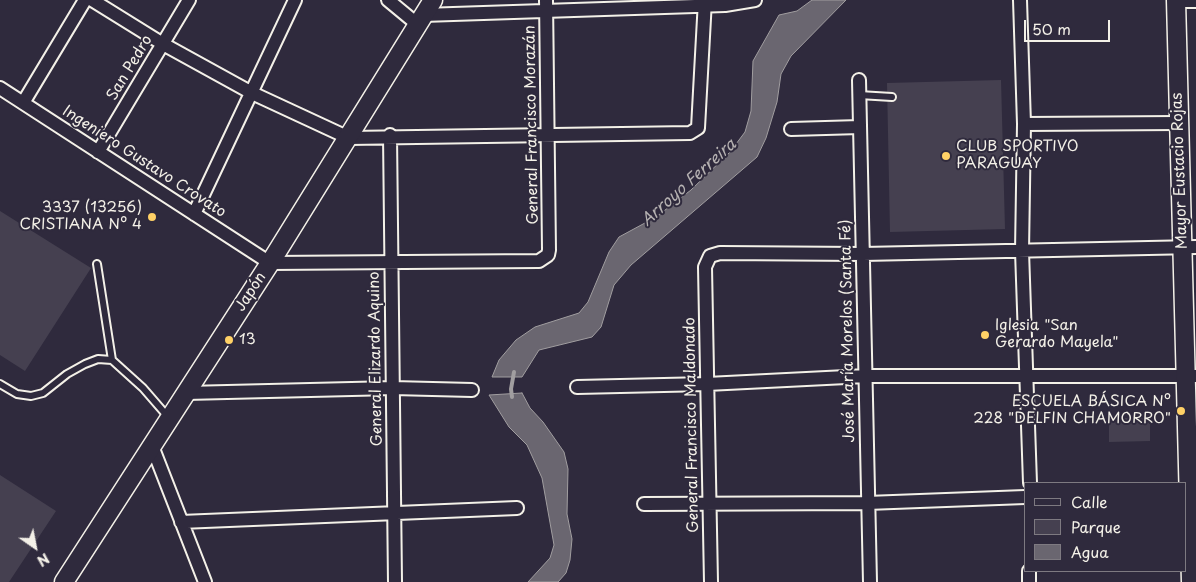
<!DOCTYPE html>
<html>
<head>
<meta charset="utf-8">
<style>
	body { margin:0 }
	#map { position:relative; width:1196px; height:582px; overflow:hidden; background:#2f2a3d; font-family:"Playpen Sans",sans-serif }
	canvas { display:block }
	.legend { position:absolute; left:1024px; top:482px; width:162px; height:90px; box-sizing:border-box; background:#2f2a3d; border:1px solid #7e7a81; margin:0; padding:6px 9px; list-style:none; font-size:15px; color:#f4f1e8 }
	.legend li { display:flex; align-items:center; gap:10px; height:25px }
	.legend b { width:25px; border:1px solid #7e7a81 }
	.north { position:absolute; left:10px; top:522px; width:50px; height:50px; -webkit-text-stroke:4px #2f2a3d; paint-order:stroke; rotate:147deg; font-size:14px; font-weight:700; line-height:20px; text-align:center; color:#f4f1e8 }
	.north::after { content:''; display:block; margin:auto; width:18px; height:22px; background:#f4f1e8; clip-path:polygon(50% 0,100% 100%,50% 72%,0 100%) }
	.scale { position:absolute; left:1024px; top:20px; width:86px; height:22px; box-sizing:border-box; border:2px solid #f4f1e8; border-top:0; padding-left:6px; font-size:15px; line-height:18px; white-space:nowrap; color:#f4f1e8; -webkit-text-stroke:4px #2f2a3d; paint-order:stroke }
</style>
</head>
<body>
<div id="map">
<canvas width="1196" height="582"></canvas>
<ul class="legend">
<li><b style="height:6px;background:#2f2a3d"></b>Calle</li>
<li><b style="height:14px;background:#454050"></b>Parque</li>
<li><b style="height:14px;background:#6a6670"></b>Agua</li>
</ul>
<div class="north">N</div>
<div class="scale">50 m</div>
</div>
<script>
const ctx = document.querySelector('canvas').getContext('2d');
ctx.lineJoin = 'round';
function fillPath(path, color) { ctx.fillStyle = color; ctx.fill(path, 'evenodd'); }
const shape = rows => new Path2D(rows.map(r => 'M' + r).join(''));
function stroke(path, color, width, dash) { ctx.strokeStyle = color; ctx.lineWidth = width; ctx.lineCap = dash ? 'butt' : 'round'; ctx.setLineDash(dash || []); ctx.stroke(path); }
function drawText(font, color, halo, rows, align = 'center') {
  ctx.font = font + ' "Playpen Sans",sans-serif'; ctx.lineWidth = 4; ctx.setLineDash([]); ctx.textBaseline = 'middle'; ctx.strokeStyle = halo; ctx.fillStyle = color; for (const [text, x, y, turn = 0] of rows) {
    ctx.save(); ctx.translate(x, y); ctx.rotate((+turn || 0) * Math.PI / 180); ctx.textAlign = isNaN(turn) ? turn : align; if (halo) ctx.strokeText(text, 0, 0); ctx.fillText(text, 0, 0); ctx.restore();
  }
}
const green = shape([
	[1001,80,1005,229,890,232,887,83],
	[0,211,91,268,25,371,0,355],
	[1109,418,1150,418,1150,441,1109,442],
	[0,475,56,511,9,582,0,582]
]);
const water = shape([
	[812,0,846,0,791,56,781,74,777,102,766,138,757,157,631,265,614,285,601,327,592,337,539,350,522,377,492,377,499,360,516,340,535,327,579,313,588,302,609,252,619,237,656,217,691,190,730,152,745,132,751,111,753,61,779,15,797,11,812,0],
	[522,393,530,408,543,422,564,452,568,469,567,514,572,539,570,560,566,573,558,582,528,582,550,558,554,545,542,478,527,445,509,427,489,395,522,393]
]);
const stream = shape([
	[512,397,511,389,514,372]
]);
const lane = shape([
	[859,95,892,97],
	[97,264,112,360],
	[0,384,17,394,31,396,43,393,67,374,85,364,98,359,112,360,143,388,169,418]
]);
const street = shape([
	[92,0,163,44,252,93,349,138,690,133,698,128,705,0],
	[388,0,417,24],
	[1020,0,1024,124,1022,251,1030,483],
	[1176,1,1196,1],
	[423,15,725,5,755,0],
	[859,80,870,582],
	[0,88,270,263,539,261,548,255,549,250,546,0],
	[23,103,85,0],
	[1024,124,1178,123],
	[791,129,860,127],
	[390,135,395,582],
	[98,152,189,0],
	[194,214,295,0],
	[577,387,707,384,866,376,1196,376],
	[186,393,393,388,472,390],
	[152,446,205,582],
	[644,504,867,503,1025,497],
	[181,522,517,508],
	[711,582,705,267,710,256,720,253,863,254,1196,247],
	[1029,582,1029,571]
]);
const secondary = shape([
	[1176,0,1191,582],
	[64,582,270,263,433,0]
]);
const markers = [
	[946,156,5,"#ffd166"],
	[152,217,5,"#ffd166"],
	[985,335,5,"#ffd166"],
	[229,340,5,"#ffd166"],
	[1181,411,5,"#ffd166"]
];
const streetNames = [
	["San Pedro",130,68,-59],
	["General Francisco Morazán",532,125,-91],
	["Ingeniero Gustavo Crovato",144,162,33],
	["Mayor Eustacio Rojas",1180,171,-92],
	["Japón",251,292,-57],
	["José María Morelos (Santa Fé)",848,331,-91],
	["General Elizardo Aquino",376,359,-91],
	["General Francisco Maldonado",692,425,-91]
];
const poiNames = [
	["CLUB SPORTIVO",956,147],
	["PARAGUAY",956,164],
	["3337 (13256)",142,208,"right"],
	["CRISTIANA Nº 4",142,225,"right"],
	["Iglesia \"San",995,326],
	["Gerardo Mayela\"",995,343],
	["13",239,340],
	["ESCUELA BÁSICA Nº",1171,402,"right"],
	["228 \"DELFIN CHAMORRO\"",1171,419,"right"]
];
const waterNames = [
	["Arroyo Ferreira",689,183,-42]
];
fillPath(green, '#454050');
fillPath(water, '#6a6670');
stroke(water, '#a19ea0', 1);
stroke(stream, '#a19ea0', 4);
stroke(lane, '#f4f1e8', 10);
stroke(street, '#f4f1e8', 16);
stroke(secondary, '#f4f1e8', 21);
stroke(lane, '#2f2a3d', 6);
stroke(street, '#2f2a3d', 12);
stroke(secondary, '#2f2a3d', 18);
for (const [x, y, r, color] of markers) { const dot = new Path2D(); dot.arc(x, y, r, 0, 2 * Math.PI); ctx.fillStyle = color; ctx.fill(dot); stroke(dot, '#2f2a3d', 2); }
drawText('15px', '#f4f1e8', '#2f2a3d', streetNames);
drawText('15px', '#f4f1e8', '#2f2a3d', poiNames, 'left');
drawText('italic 16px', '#b6b2b2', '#2f2a3d', waterNames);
</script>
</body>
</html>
